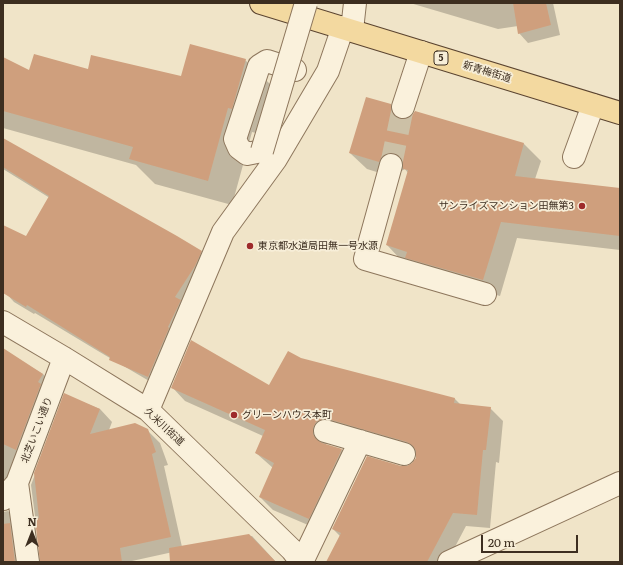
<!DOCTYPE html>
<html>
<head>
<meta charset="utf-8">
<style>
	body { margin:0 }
	#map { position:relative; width:623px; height:565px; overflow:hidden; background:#f0e4c8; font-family:Literata,serif }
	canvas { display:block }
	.frame { position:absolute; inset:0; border:4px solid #3d2e20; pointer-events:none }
	.north { position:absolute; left:12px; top:513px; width:40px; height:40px; -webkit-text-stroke:3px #f7eed8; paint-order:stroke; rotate:0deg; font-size:11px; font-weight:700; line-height:16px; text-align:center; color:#3d2e20 }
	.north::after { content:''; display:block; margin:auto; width:14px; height:18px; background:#3d2e20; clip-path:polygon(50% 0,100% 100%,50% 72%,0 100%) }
	.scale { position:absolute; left:481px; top:535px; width:97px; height:18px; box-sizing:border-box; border:2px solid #3d2e20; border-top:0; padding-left:5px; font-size:12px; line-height:14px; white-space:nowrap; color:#3d2e20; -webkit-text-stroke:3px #f7eed8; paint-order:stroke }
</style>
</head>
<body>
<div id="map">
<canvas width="623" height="565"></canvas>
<div class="frame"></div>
<div class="north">N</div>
<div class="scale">20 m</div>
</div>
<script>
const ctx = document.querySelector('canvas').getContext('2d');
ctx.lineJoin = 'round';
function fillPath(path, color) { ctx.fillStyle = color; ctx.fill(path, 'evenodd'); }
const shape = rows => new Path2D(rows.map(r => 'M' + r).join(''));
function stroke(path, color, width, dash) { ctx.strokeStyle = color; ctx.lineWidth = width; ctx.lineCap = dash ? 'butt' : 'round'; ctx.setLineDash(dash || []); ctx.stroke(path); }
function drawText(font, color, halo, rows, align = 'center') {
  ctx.font = font + ' Literata,"Noto Sans JP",serif'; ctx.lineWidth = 3.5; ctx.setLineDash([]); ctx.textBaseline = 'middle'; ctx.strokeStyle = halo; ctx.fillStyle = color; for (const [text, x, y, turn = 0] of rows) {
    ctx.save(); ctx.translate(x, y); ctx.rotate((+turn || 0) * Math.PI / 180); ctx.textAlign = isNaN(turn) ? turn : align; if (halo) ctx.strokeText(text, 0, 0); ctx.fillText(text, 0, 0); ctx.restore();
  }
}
const shadow = shape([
	[410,3,553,3,560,35,528,43,519,33,518,26,498,29],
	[3,58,30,72,88,71,182,77,245,60,270,84,256,133,252,132,232,205,155,184,136,165,3,128],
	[390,105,406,120,412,117,415,112,524,144,541,161,535,179,620,189,620,250,517,238,500,296,423,274,403,262,387,245,408,173,405,169,398,173,396,178,367,169,350,153],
	[3,139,201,252,209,260,156,385,98,351,35,313,34,314,14,302,3,290,3,226,26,238,53,200,3,169],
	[3,350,43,374,55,387,3,510,3,512,8,511,21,524,26,562,3,562],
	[301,359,455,399,461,405,490,408,503,421,499,463,496,462,490,528,466,526,447,562,335,562,346,542,333,529,400,467,407,467,413,464,417,458,417,454,342,432,326,441,326,445,342,450,355,463,322,531,273,510,260,497,273,468,256,453,263,436,185,401,172,387,269,386],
	[65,395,100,409,112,422,109,430,147,430,160,443,168,465,164,466,182,547,252,536,276,562,175,562,173,552,132,561,132,562,41,562,31,485]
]);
const building = shape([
	[513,3,546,3,551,25,518,34],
	[190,44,246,59,232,109,228,108,208,181,129,159,133,147,3,111,3,57,29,70,34,54,88,69,91,55,181,76],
	[366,97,391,104,391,110,393,115,400,119,405,119,411,117,415,111,524,143,515,176,620,188,620,236,501,222,483,280,405,258,407,252,386,245,408,170,403,169,403,162,400,156,395,153,388,153,382,156,379,162,349,153],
	[3,138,177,236,202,251,195,266,175,297,181,300,168,327,169,328,148,377,109,360,110,357,27,305,26,307,3,293,3,225,26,236,49,196,3,167],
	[191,340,269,385,288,351,301,358,455,398,454,403,491,407,486,450,483,450,477,515,453,513,427,562,326,562,341,533,332,529,367,456,401,466,407,466,412,463,416,458,416,451,413,446,407,442,365,430,328,419,322,419,316,422,313,428,313,434,316,439,322,443,342,449,309,519,259,497,274,463,255,453,265,430,171,388],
	[3,348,43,374,38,382,41,384,16,450,3,444],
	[64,393,100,409,90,434,135,423,148,429,156,452,152,454,171,537,120,548,122,562,40,562,35,519,39,518,34,473],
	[10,523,15,562,3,562,3,524],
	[249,534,276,562,170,562,169,548]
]);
const minorTunnel = shape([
	[391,165,403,107]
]);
const minor = shape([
	[352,30,355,3],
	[403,107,421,52],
	[262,151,247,154,239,148,235,139,259,66,267,61,295,70],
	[574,157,593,105],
	[391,165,365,259,485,294],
	[3,322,64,358,148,410,292,550,301,562],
	[148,410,223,232,276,159,328,71,343,27],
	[325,431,404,454],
	[17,483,28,562],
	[3,499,17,483,64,358],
	[302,562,360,441],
	[449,562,620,483]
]);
const major = shape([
	[261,3,620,113]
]);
const minorBridge = shape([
	[262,151,306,3]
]);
const markers = [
	[582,206,4,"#9e2a2b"],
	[250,246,4,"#9e2a2b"],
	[234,415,4,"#9e2a2b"]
];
const shields = [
	[441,58,14]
];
const shieldNames = [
	["5",441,58]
];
const streetNames = [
	["新青梅街道",487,72,17],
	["久米川街道",164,427,43],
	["北芝いこい通り",37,430,-69]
];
const poiNames = [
	["サンライズマンション田無第3",574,206,"right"],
	["東京都水道局田無一号水源",258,246],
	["グリーンハウス本町",242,415]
];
fillPath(shadow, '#0003');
fillPath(building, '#cf9f7d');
stroke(minorTunnel, '#ccc0a6', 22, [22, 11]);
stroke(minor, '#8d765c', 24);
stroke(major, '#5b4430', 24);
stroke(minor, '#faf1dc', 22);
stroke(major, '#f3d9a0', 22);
stroke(minorBridge, '#8d765c', 24, []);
stroke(minorBridge, '#faf1dc', 22);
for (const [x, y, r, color] of markers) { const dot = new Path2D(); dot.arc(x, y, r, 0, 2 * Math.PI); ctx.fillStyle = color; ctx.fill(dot); stroke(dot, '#f7eed8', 1.5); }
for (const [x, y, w] of shields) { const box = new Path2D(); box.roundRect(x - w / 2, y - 7, w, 14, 3); ctx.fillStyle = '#f7eed8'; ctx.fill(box); stroke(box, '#3d2e20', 1); }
drawText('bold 9px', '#3d2e20', null, shieldNames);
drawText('10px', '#3d2e20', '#f7eed8', streetNames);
drawText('10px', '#3d2e20', '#f7eed8', poiNames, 'left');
</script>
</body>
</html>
